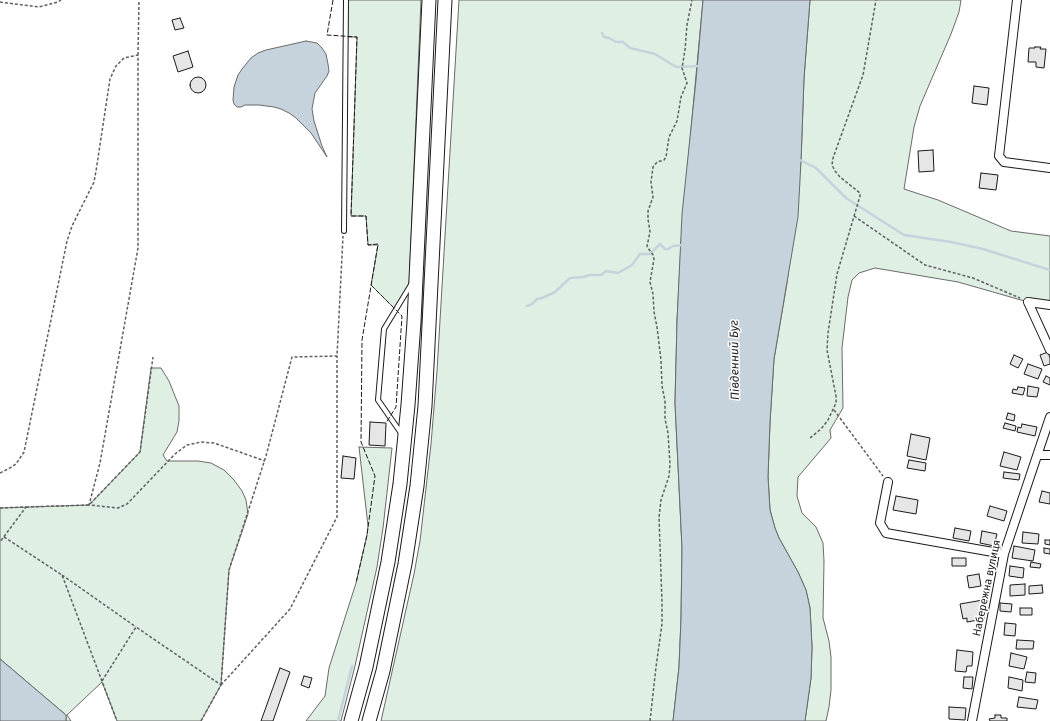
<!DOCTYPE html>
<html>
<head>
<meta charset="utf-8">
<style>
	body { margin:0 }
	canvas { display:block; background:#fff }
</style>
</head>
<body>
<canvas width="1050" height="721"></canvas>
<script>
const ctx = document.querySelector('canvas').getContext('2d');
ctx.lineJoin = 'round';
function fillPath(path, color) { ctx.fillStyle = color; ctx.fill(path, 'evenodd'); }
const shape = rows => new Path2D(rows.map(r => 'M' + r).join(''));
function stroke(path, color, width, dash) { ctx.strokeStyle = color; ctx.lineWidth = width; ctx.lineCap = dash ? 'butt' : 'round'; ctx.setLineDash(dash || []); ctx.stroke(path); }
function drawText(font, color, halo, rows, align = 'center') {
  ctx.font = font + ' "Fira Sans",sans-serif'; ctx.lineWidth = 3; ctx.setLineDash([]); ctx.textBaseline = 'middle'; ctx.strokeStyle = halo; ctx.fillStyle = color; for (const [text, x, y, turn = 0] of rows) {
    ctx.save(); ctx.translate(x, y); ctx.rotate((+turn || 0) * Math.PI / 180); ctx.textAlign = isNaN(turn) ? turn : align; if (halo) ctx.strokeText(text, 0, 0); ctx.fillText(text, 0, 0); ctx.restore();
  }
}
const green = shape([
	[346,0,421,0,409,287,396,310,371,285,378,245,368,245,366,216,351,216,357,37,346,37,346,0],
	[459,0,703,0,682,227,677,321,675,403,682,548,681,619,679,667,673,721,381,721,414,574,420,541,431,444,437,371,459,0],
	[810,0,961,0,959,12,951,34,920,106,914,127,904,189,938,200,1011,231,1050,236,1050,305,1028,302,958,282,875,268,859,273,852,280,848,297,842,348,843,408,830,430,831,438,798,477,797,496,802,513,816,527,823,543,824,561,823,618,829,641,831,657,831,690,829,707,826,721,805,721,811,678,812,647,810,608,806,590,798,572,779,538,775,528,770,510,768,477,770,422,774,359,787,283,801,161,804,78,810,0],
	[151,368,161,368,169,381,179,406,179,421,177,432,163,455,167,461,198,461,211,463,224,470,234,480,242,491,246,500,248,514,229,570,221,685,201,721,117,721,102,682,67,715,71,721,66,721,66,715,0,659,0,508,89,505,140,452,151,368],
	[359,447,392,448,383,528,377,567,355,666,341,721,306,721,325,696,329,668,356,583,367,535,368,526,359,447]
]);
const water = shape([
	[703,0,810,0,804,78,801,161,798,217,774,359,770,422,768,477,770,510,775,528,779,538,798,572,806,590,810,608,812,647,811,678,805,721,673,721,679,667,681,619,682,548,675,403,677,321,682,214,696,80,703,0],
	[306,41,317,43,322,48,326,54,328,64,329,71,327,76,315,93,312,109,314,121,322,146,327,157,311,133,296,118,289,113,281,109,274,107,259,105,245,105,241,107,237,107,234,104,233,100,234,87,238,75,242,69,251,58,258,53,266,50,306,41],
	[0,659,66,715,66,721,0,721,0,659]
]);
const stream = shape([
	[602,33,604,37,609,38,616,42,623,42,630,48,655,54,676,67,700,66],
	[800,160,816,168,846,198,904,235,951,242,983,249,1050,270],
	[527,306,532,304,537,299,542,298,555,292,570,278,583,277,590,275,601,275,606,271,618,273,632,265,640,254,650,254,660,244,665,249,668,249,673,246,683,245],
	[338,721,352,666]
]);
const building = shape([
	[180,18,184,28,175,30,172,20,180,18],
	[1035,47,1041,47,1040,49,1046,49,1044,68,1036,67,1036,62,1028,62,1029,48,1035,48,1035,47],
	[188,51,193,67,178,72,173,56,188,51],
	'190 85a8 8 0 1 1 16 0a8 8 0 1 1-16 0Z',
	[974,86,989,88,987,105,972,103,974,86],
	[933,150,934,171,919,172,918,151,933,150],
	[981,173,998,175,996,190,979,188,981,173],
	[1048,352,1050,358,1050,364,1044,366,1040,355,1048,352],
	[1014,355,1023,359,1018,368,1010,364,1014,355],
	[1028,364,1042,369,1038,379,1024,374,1028,364],
	[1046,376,1050,378,1050,385,1043,382,1046,376],
	[1028,386,1039,388,1037,397,1027,396,1028,386],
	[1018,387,1025,388,1023,395,1012,393,1013,389,1017,390,1018,387],
	[1008,413,1015,415,1014,421,1006,419,1008,413],
	[370,422,386,423,385,446,369,445,370,422],
	[1005,423,1016,426,1015,431,1003,428,1005,423],
	[1022,424,1037,427,1035,436,1017,432,1018,427,1021,428,1022,424],
	[911,434,930,438,926,460,907,456,911,434],
	[1004,452,1021,457,1017,470,1000,466,1004,452],
	[343,456,356,458,354,479,341,478,343,456],
	[909,460,926,463,925,471,907,468,909,460],
	[1004,472,1020,474,1019,480,1003,478,1004,472],
	[1042,491,1050,493,1050,504,1039,502,1042,491],
	[896,496,918,500,916,514,893,510,896,496],
	[990,506,1007,511,1004,521,987,516,990,506],
	[955,528,971,531,969,541,953,538,955,528],
	[982,531,997,534,994,546,980,543,982,531],
	[1023,532,1039,534,1038,544,1022,543,1023,532],
	[1045,540,1050,540,1050,545,1045,544,1045,540],
	[1014,546,1035,550,1033,561,1012,558,1014,546],
	[1044,548,1050,549,1050,554,1044,553,1044,548],
	[952,558,966,558,966,566,952,566,952,558],
	[1031,562,1041,564,1040,568,1030,567,1031,562],
	[1010,566,1024,568,1023,578,1009,576,1010,566],
	[979,574,981,586,969,588,967,576,979,574],
	[1025,584,1025,595,1010,596,1010,585,1025,584],
	[1042,585,1043,593,1029,594,1029,586,1042,585],
	[983,600,985,614,984,614,984,619,967,622,967,618,963,619,960,604,983,600],
	[1000,603,1012,604,1011,612,1000,611,1000,603],
	[1020,608,1032,608,1032,615,1020,615,1020,608],
	[1005,623,1016,624,1015,636,1004,635,1005,623],
	[1017,640,1034,641,1033,649,1016,649,1017,640],
	[957,650,973,652,972,666,967,666,966,672,955,671,957,650],
	[1011,653,1027,657,1024,669,1009,666,1011,653],
	[280,668,290,672,273,721,261,721,280,668],
	[1027,672,1036,673,1035,683,1025,682,1027,672],
	[304,676,312,678,309,688,301,685,304,676],
	[964,677,973,677,972,689,963,688,964,677],
	[1009,677,1023,680,1022,691,1008,688,1009,677],
	[1019,697,1038,700,1036,709,1017,707,1019,697],
	[949,707,966,708,965,720,949,719,949,707],
	[995,715,1001,715,1001,718,1007,718,1007,721,990,721,989,719,995,718,995,715]
]);
const path = shape([
	[0,2,39,7,58,2,61,0],
	[138,55,139,0],
	[854,216,925,265,973,278,1020,298],
	[834,410,883,476],
	[810,438,821,429,828,420,836,403,836,396,827,350,828,333,837,274,860,196,860,193,840,177,835,171,832,165,833,158,863,75,876,0],
	[0,473,10,468,16,464,24,452,67,241,72,226,94,182,96,171,110,79,116,66,124,58,138,55,138,248,100,463,89,505,118,508,127,504,175,454,187,445,201,442,214,443,265,461],
	[26,507,89,505,140,452,153,357],
	[0,508,26,507,0,542],
	[4,537,62,575,117,721],
	[62,575,136,627],
	[102,681,136,627,221,685,201,721],
	[221,685,229,570,266,456,292,357,337,356,343,236],
	[221,685,290,609,337,517,337,356],
	[650,721,656,667,662,624,662,602,659,517,661,500,669,476,670,464,668,433,665,419,665,401,662,386,661,360,657,327,654,312,653,294,650,282,654,259,653,255,648,248,647,246,650,232,648,219,648,211,653,197,651,182,653,167,657,162,664,160,666,157,669,137,677,121,681,97,687,83,682,68,685,50,687,25,692,0]
]);
const service = shape([
	[344,231,346,0],
	[401,433,378,400,384,329,412,283]
]);
const minor = shape([
	[1017,0,999,156,1004,162,1050,168],
	[1028,302,1050,350],
	[1028,302,1050,305],
	[1038,455,1050,455],
	[888,482,880,523,886,533,1004,554],
	[972,721,1004,554,1050,417]
]);
const trunk = shape([
	[351,721,366,667,388,562,400,484,408,405,414,322,429,0],
	[369,721,383,671,405,564,417,486,425,406,445,0]
]);
const fence = shape([
	[333,0,327,35,357,37,351,216,366,216,368,245,378,244,362,340,361,442,375,476,367,535,356,583],
	[371,285,402,316,396,407,386,423]
]);
const streetNames = [
	["Набережна вулиця",987,588,-78]
];
const waterNames = [
	["Південний Буг",735,360,-91]
];
fillPath(green, '#e0efe3');
stroke(green, '#6a6a6a', 1);
fillPath(water, '#c6d2dc');
stroke(water, '#6a6a6a', 1);
stroke(stream, '#c6d2dc', 2.5);
fillPath(building, '#e6e6e6');
stroke(building, '#1a1a1a', 1);
stroke(service, '#1a1a1a', 6);
stroke(minor, '#1a1a1a', 10);
stroke(trunk, '#1a1a1a', 15);
stroke(path, '#5f5f5f', 1.5, [3, 2]);
stroke(service, '#fff', 4);
stroke(minor, '#fff', 8);
stroke(trunk, '#fff', 13);
stroke(fence, '#1a1a1a', 1, [5, 2]);
drawText('11px', '#1a1a1a', '#fff', streetNames);
drawText('italic 12px', '#1a1a1a', '#fff', waterNames);
</script>
</body>
</html>
